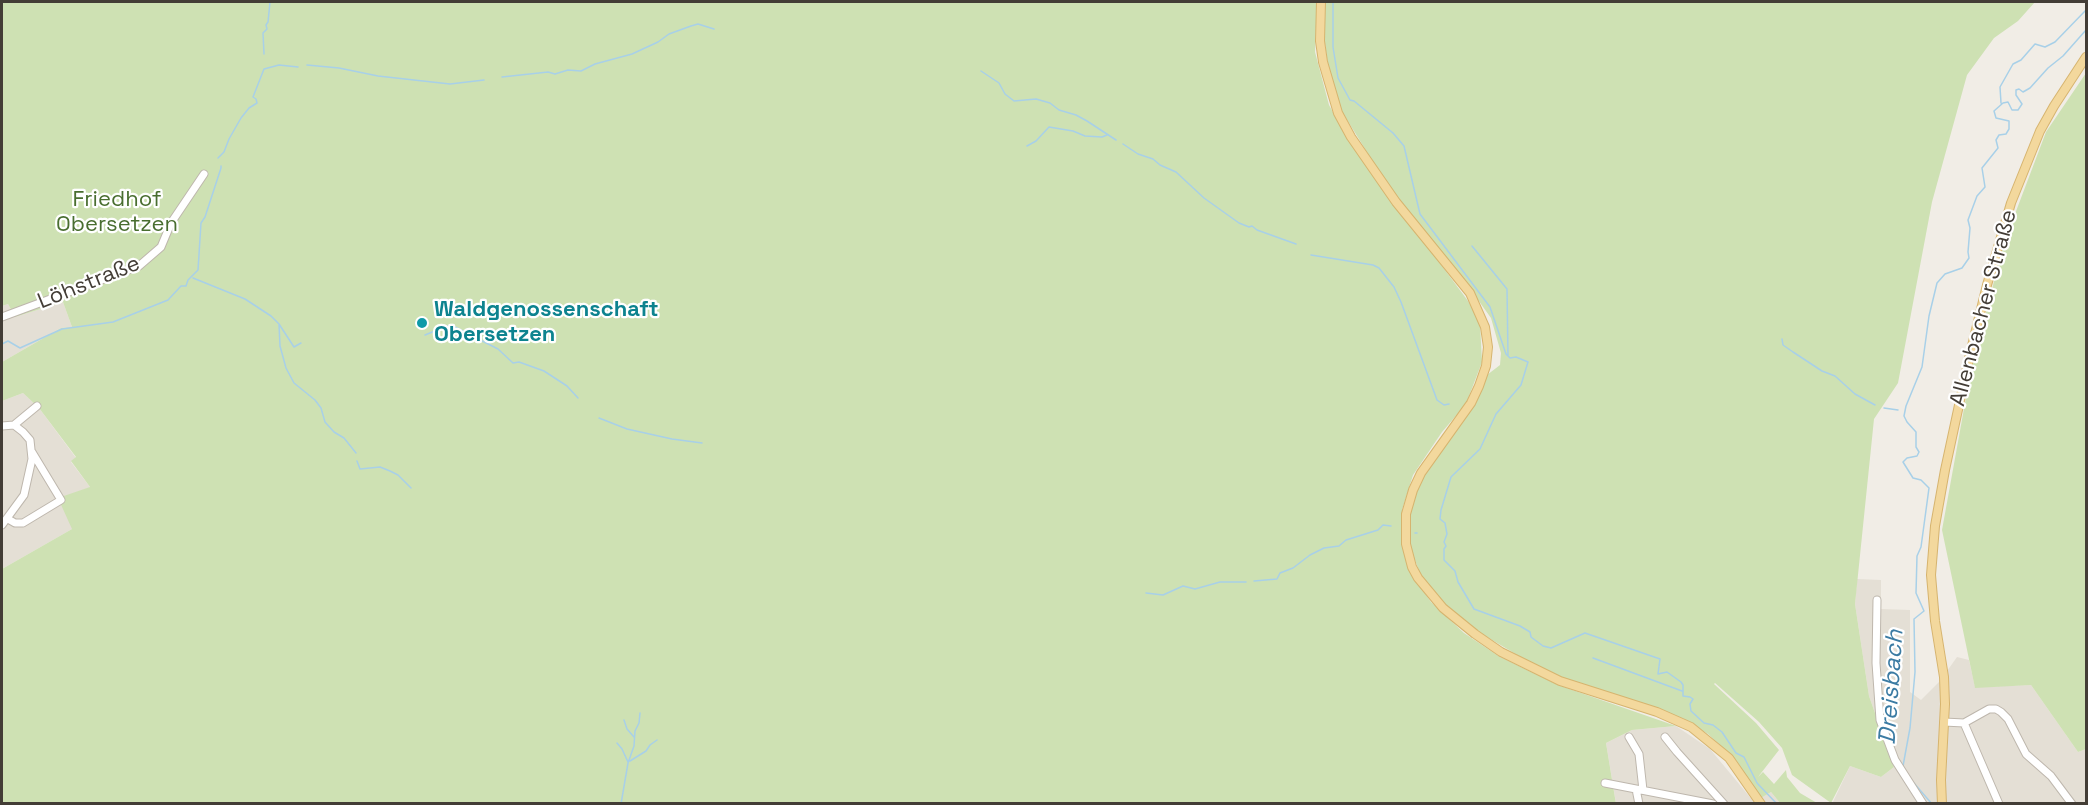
<!DOCTYPE html>
<html>
<head>
<meta charset="utf-8">
<style>
	body { margin:0 }
	#map { position:relative; width:2088px; height:805px; overflow:hidden; background:#f1ede6; font-family:"Space Grotesk",sans-serif }
	canvas { display:block }
	.frame { position:absolute; inset:0; border:3px solid #433d36; pointer-events:none }
</style>
</head>
<body>
<div id="map">
<canvas width="2088" height="805"></canvas>
<div class="frame"></div>
</div>
<script>
const ctx = document.querySelector('canvas').getContext('2d');
ctx.lineJoin = 'round';
function fillPath(path, color) { ctx.fillStyle = color; ctx.fill(path, 'evenodd'); }
const shape = rows => new Path2D(rows.map(r => 'M' + r).join(''));
function stroke(path, color, width, dash) { ctx.strokeStyle = color; ctx.lineWidth = width; ctx.lineCap = dash ? 'butt' : 'round'; ctx.setLineDash(dash || []); ctx.stroke(path); }
function drawText(font, color, halo, rows, align = 'center') {
  ctx.font = font + ' "Space Grotesk",sans-serif'; ctx.lineWidth = 4.5; ctx.setLineDash([]); ctx.textBaseline = 'middle'; ctx.strokeStyle = halo; ctx.fillStyle = color; for (const [text, x, y, turn = 0] of rows) {
    ctx.save(); ctx.translate(x, y); ctx.rotate((+turn || 0) * Math.PI / 180); ctx.textAlign = isNaN(turn) ? turn : align; if (halo) ctx.strokeText(text, 0, 0); ctx.fillText(text, 0, 0); ctx.restore();
  }
}
const residential = shape([
	[63,302,72,327,61,328,2,362,2,306,8,304,15,317],
	[23,393,39,408,76,458,71,462,90,487,72,529,2,569,2,401],
	[1857,579,1881,580,1881,609,1910,610,1910,692,1921,700,1940,681,1957,657,1969,660,1975,687,2031,685,2078,752,2086,749,2086,803,1832,804,1850,766,1881,777,1894,767,1869,696,1855,604],
	[1676,726,1710,749,1754,802,1771,792,1780,803,1616,803,1606,743,1632,730]
]);
const green = shape([
	[2,2,1317,2,1315,52,1329,105,1349,141,1468,301,1480,323,1482,362,1466,404,1442,432,1413,475,1402,510,1402,540,1410,572,1431,602,1464,633,1500,657,1558,685,1676,726,1632,730,1606,743,1616,804,2,803,2,569,72,529,58,498,90,487,71,461,76,457,39,408,23,393,2,401,2,362,61,328,72,327,63,302,15,317,8,304,2,306],
	[1325,2,2035,2,2018,21,1994,38,1967,75,1932,202,1898,383,1874,419,1855,604,1869,696,1894,767,1881,777,1850,766,1831,803,1792,775,1782,748,1759,722,1715,683,1714,684,1756,723,1779,750,1758,777,1763,772,1774,784,1786,770,1787,777,1800,793,1817,803,1780,803,1771,792,1761,798,1736,760,1708,734,1684,719,1563,678,1519,656,1482,634,1445,606,1421,576,1410,547,1409,514,1423,475,1474,404,1487,375,1500,365,1501,353,1491,318,1471,290,1391,191,1341,110,1329,72,1323,30],
	[2086,73,2086,749,2078,752,2031,685,1975,688,1942,530,1971,370,2004,243,2046,132]
]);
const stream = shape([
	[1333,2,1333,47,1338,78,1350,100,1354,101,1393,133,1404,146,1420,214,1490,307,1506,354,1510,358,1516,357,1528,362,1521,385,1496,414,1480,449,1451,477,1441,510,1440,519,1445,523,1447,534,1444,542,1446,546,1444,549,1444,560,1455,571,1458,582,1474,609,1520,626,1530,632,1531,637,1543,646,1551,648,1585,633,1660,659,1658,674,1667,672,1681,682,1683,685,1683,696,1690,697,1693,699,1690,704,1691,711,1704,723,1713,725,1722,732,1736,753,1744,757,1757,783,1777,804],
	[264,54,263,33,267,29,266,25,268,22,270,2],
	[307,65,339,68,378,76,450,84,484,80],
	[981,71,999,83,1005,94,1014,101,1036,99,1050,103,1059,110,1076,115,1087,121,1116,140],
	[502,77,548,72,555,74,568,70,581,71,595,64,632,54,658,42,669,34,691,26,698,24,714,29],
	[2001,103,2000,87,2013,64,2021,60,2035,44,2045,47,2055,42,2086,10],
	[1123,144,1138,154,1153,159,1160,165,1176,172,1204,198,1239,223,1249,227,1252,226,1257,230,1296,244],
	[1027,146,1036,141,1049,127,1073,131,1085,136,1102,137,1107,135],
	[218,158,224,152,229,139,241,118,249,108,257,103,256,99,253,97,264,69,279,65,298,67],
	[1472,246,1507,289,1508,356],
	[1311,255,1373,265,1379,268,1394,287,1401,302,1437,400,1444,405,1449,404],
	[193,278,245,299,271,316,279,324,294,347,301,343],
	[279,324,280,346,286,368,294,383,315,400,321,408,325,422,334,432,344,438,356,453],
	[425,335,447,326,455,327,498,349,513,363,519,362,544,371,567,386,578,398],
	[1782,339,1783,345,1793,352,1822,371,1835,376,1855,394,1875,405],
	[2,344,8,341,20,348,62,329,113,322,168,300,181,286,186,286,188,280,198,270,201,223,205,217,221,168,221,166],
	[1884,408,1898,410],
	[599,418,627,429,672,439,702,443],
	[357,461,360,469,380,467,390,471,398,475,411,488],
	[1415,533,1417,533],
	[1254,581,1277,579,1280,573,1293,568,1310,555,1324,548,1339,546,1346,540,1378,530,1383,525,1391,526],
	[1146,593,1163,595,1183,586,1195,589,1220,582,1246,582],
	[1593,658,1682,691],
	[624,720,627,729,634,737],
	[617,743,622,749,628,762],
	[630,761,646,751,650,745,657,740],
	[1903,766,1910,728,1915,672,1914,619,1924,611,1916,593,1917,556,1921,547,1929,488,1921,480,1913,478,1903,462,1907,458,1917,456,1919,452,1916,447,1916,432,1907,422,1904,416,1906,406,1922,367,1929,316,1937,283,1945,274,1962,268,1969,258,1968,252,1970,228,1968,220,1977,196,1985,187,1982,168,1998,148,1996,140,1999,135,2006,134,2009,129,2009,121,1996,118,1994,111,2003,103,2008,102,2012,110,2018,110,2022,104,2016,95,2016,90,2019,89,2023,92,2030,88,2048,68,2063,56,2086,30],
	[1913,782,1932,804],
	[621,804,628,763,634,746,635,731,639,723,640,713]
]);
const minor = shape([
	[2,317,139,266,161,247,171,223,204,174],
	[2,426,14,425,37,406],
	[8,519,15,523,23,523,61,500,32,452],
	[2,525,24,495,32,459,30,440,23,432,14,425],
	[1877,600,1876,663,1880,720,1895,760,1923,804],
	[1944,722,1964,723,1999,804],
	[1964,723,1989,709,1996,709,2001,712,2008,719,2026,754,2051,776,2072,804],
	[1629,737,1639,754,1643,790],
	[1665,737,1677,752,1724,804],
	[1605,783,1713,804],
	[1636,789,1639,804]
]);
const major = shape([
	[1321,2,1320,41,1323,62,1338,113,1351,137,1396,202,1470,293,1485,327,1488,347,1486,366,1479,386,1471,403,1421,473,1413,490,1406,514,1406,544,1412,567,1418,578,1443,608,1475,634,1501,652,1560,681,1657,712,1691,727,1729,758,1761,804],
	[1942,804,1941,780,1945,704,1944,677,1935,621,1931,575,1935,526,1945,470,1970,354,1987,285,2011,203,2040,131,2054,106,2086,57]
]);
const markers = [
	[422,323,6,"#0f9aa8"]
];
const parkNames = [
	["Friedhof",117,200],
	["Obersetzen",117,225]
];
const streetNames = [
	["Löhstraße",89,283,-22],
	["Allenbacher Straße",1984,308,-75]
];
const cultureNames = [
	["Waldgenossenschaft",434,310],
	["Obersetzen",434,335]
];
const waterNames = [
	["Dreisbach",1892,687,-86]
];
fillPath(residential, '#e4dfd5');
fillPath(green, '#cee1b3');
stroke(stream, '#a8d0e8', 1.5);
stroke(minor, '#beb7ad', 9);
stroke(major, '#d6b46f', 10);
stroke(minor, '#fff', 7);
stroke(major, '#f3d89d', 8);
for (const [x, y, r, color] of markers) { const dot = new Path2D(); dot.arc(x, y, r, 0, 2 * Math.PI); ctx.fillStyle = color; ctx.fill(dot); stroke(dot, '#fff', 2); }
drawText('22px', '#496e30', '#fff', parkNames);
drawText('22px', '#433d36', '#fff', streetNames);
drawText('bold 22px', '#0d838f', '#fff', cultureNames, 'left');
drawText('italic 24px', '#3b7ba3', '#fff', waterNames);
</script>
</body>
</html>
